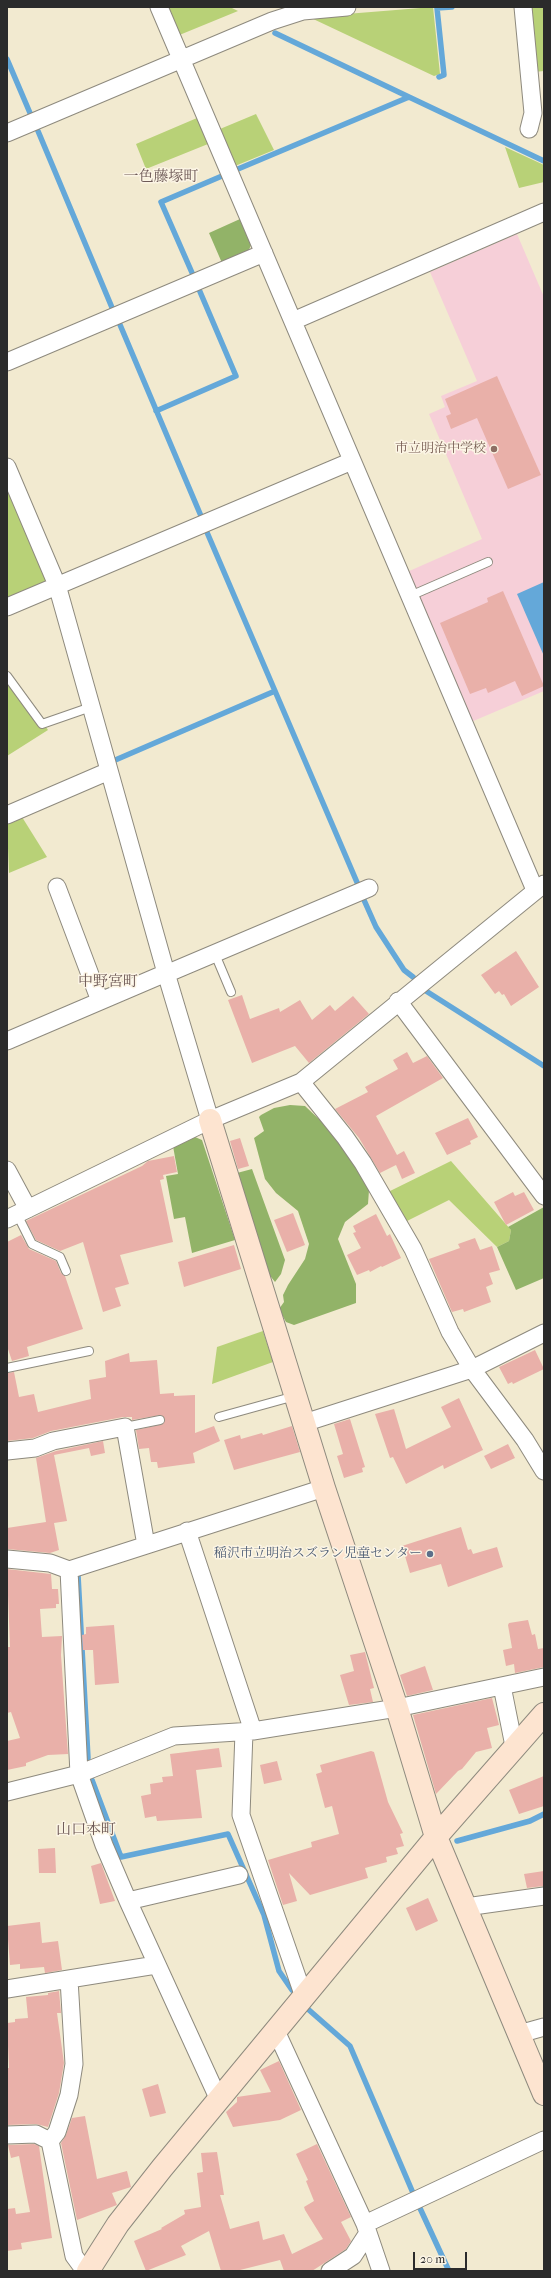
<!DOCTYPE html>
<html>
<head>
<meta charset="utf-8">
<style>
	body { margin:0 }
	#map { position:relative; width:551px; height:2278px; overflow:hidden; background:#f2ead0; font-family:"IM FELL French Canon",serif }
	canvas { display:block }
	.frame { position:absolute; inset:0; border:8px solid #2b2b2b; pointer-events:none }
	.scale { position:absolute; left:413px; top:2252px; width:54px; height:18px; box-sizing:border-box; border:2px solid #2b2b2b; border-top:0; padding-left:5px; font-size:12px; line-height:14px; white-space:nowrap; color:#2b2b2b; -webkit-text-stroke:3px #fcf5e5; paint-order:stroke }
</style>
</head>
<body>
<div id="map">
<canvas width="551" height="2278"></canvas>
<div class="frame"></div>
<div class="scale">20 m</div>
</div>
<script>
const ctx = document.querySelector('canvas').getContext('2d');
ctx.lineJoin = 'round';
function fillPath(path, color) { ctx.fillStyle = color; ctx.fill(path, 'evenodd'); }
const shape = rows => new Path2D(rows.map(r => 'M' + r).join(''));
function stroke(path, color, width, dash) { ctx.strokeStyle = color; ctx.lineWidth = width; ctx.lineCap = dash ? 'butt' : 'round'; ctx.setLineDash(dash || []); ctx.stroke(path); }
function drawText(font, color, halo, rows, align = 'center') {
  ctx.font = font + ' "IM FELL French Canon","Noto Serif JP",serif'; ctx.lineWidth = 3; ctx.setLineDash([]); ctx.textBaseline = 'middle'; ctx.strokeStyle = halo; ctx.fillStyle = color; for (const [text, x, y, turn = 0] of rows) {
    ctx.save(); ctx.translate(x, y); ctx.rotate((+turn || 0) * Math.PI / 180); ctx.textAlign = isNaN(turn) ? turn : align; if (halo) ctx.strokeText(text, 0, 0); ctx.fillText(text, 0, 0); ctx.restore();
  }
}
const built = shape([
	[517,234,544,297,544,691,471,722,407,572,482,539,429,414,445,407,441,396,477,381,430,272]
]);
const green = shape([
	[165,7,230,7,238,11,177,36],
	[433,7,440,74,434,76,309,17],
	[528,7,544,7,544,71,534,72],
	[256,114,274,150,235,166,220,129],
	[197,118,208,144,146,169,136,144],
	[505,147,544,165,544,182,519,188],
	[7,487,47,579,46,583,7,602],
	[7,672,48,730,7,756],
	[22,817,47,857,9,873,7,823],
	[451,1161,511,1230,509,1241,497,1247,449,1200,405,1222,388,1192],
	[263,1331,273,1362,212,1384,217,1347]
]);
const forest = shape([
	[240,219,251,245,248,252,222,263,209,233],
	[290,1105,305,1106,342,1141,369,1190,368,1204,345,1222,338,1239,356,1284,356,1303,294,1325,286,1322,279,1309,284,1302,283,1295,288,1285,305,1259,309,1244,298,1211,276,1193,265,1179,254,1138,264,1131,259,1117,261,1115,274,1108],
	[195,1137,202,1140,235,1240,192,1253,185,1217,174,1219,166,1176,178,1174,173,1146],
	[252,1169,285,1260,281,1274,275,1282,267,1272,237,1173],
	[544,1207,544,1278,516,1290,497,1247,509,1241,511,1230,508,1227]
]);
const water = shape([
	[544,582,544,656,517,594]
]);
const stream = shape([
	[275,33,409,97],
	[7,59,30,113],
	[439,77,444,75,437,8,452,7],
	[38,131,113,310],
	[238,169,409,97,544,161],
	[193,275,161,202,222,176],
	[118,320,201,516],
	[156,411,236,376,198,287],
	[206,530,359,887],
	[113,761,275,691],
	[364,900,376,927,404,970,413,977],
	[426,991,544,1066],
	[78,1575,88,1758],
	[92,1780,121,1857,228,1834,264,1915,279,1971,292,1990],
	[457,1841,530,1821,544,1814],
	[309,2010,350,2046,413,2193],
	[419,2206,449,2271]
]);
const building = shape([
	[497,376,541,475,508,489,477,418,451,429,446,416,451,414,445,399],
	[503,591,544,686,522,696,515,681,488,693,486,688,470,694,440,623,488,602,487,598],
	[516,951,539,987,511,1006,504,994,502,995,499,991,495,994,481,975],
	[242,995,250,1019,279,1008,280,1012,300,1000,312,1020,330,1005,335,1011,353,996,369,1014,309,1063,295,1046,252,1063,228,1000],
	[407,1052,413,1063,427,1056,443,1078,376,1116,397,1155,404,1151,415,1173,402,1179,396,1165,380,1173,359,1138,335,1109,368,1092,365,1087,398,1069,393,1060],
	[468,1118,478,1137,470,1141,471,1144,447,1155,435,1133],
	[240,1138,249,1166,238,1169,230,1141],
	[174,1156,177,1172,163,1175,164,1179,160,1180,173,1242,120,1255,129,1284,115,1288,121,1306,103,1312,83,1242,60,1251,36,1240,26,1221,142,1166,148,1161],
	[513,1192,515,1196,524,1192,534,1210,506,1225,494,1202],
	[293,1213,305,1245,287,1252,274,1220],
	[376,1214,387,1236,390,1234,401,1258,382,1267,381,1266,370,1272,369,1270,357,1275,347,1255,361,1248,353,1233,356,1232,353,1226],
	[21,1235,29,1249,56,1261,61,1273,65,1276,83,1329,27,1347,29,1356,12,1361,7,1346,7,1242],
	[475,1238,480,1250,492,1246,500,1270,489,1273,493,1284,486,1287,491,1302,464,1312,463,1309,452,1312,429,1259,460,1248,458,1244],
	[234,1245,241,1269,184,1287,178,1262],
	[535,1350,544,1369,513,1384,512,1382,508,1384,499,1367],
	[129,1353,130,1362,157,1360,160,1394,174,1393,174,1396,195,1395,195,1433,214,1426,220,1441,193,1453,195,1463,158,1468,157,1462,151,1462,149,1448,139,1449,136,1430,163,1424,165,1419,161,1415,132,1420,132,1417,123,1417,51,1431,33,1438,7,1441,7,1373,14,1372,19,1397,34,1394,38,1412,91,1399,89,1380,106,1377,105,1361],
	[459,1398,483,1450,444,1469,443,1465,406,1484,393,1457,390,1458,375,1414,394,1409,406,1449,451,1427,441,1407],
	[350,1419,365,1467,362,1468,363,1472,344,1478,337,1456,343,1454,334,1424],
	[292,1426,300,1452,234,1470,224,1440,240,1435,241,1439,262,1433,263,1435],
	[103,1441,105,1453,91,1456,89,1448,54,1455,67,1521,54,1523,59,1550,50,1553,7,1549,7,1528,46,1522,36,1458,56,1451],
	[508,1444,515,1458,491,1469,484,1456],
	[461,1527,468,1550,471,1549,473,1554,497,1547,503,1567,448,1587,441,1564,410,1573,402,1546],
	[7,1569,51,1574,52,1589,58,1589,59,1604,56,1604,56,1608,40,1609,42,1637,62,1636,61,1655,68,1754,48,1755,26,1763,26,1766,7,1770,7,1741,20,1738,11,1712,7,1713,7,1647,10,1647],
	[528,1620,532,1635,535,1634,538,1649,544,1648,544,1667,515,1673,514,1664,506,1666,503,1650,512,1648,508,1625,509,1623],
	[114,1625,119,1683,95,1685,93,1650,83,1650,82,1635,86,1634,86,1627],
	[365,1652,374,1688,370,1689,373,1702,349,1705,340,1675,354,1671,350,1655],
	[425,1666,433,1690,407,1696,400,1675],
	[492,1698,499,1725,487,1728,492,1748,476,1752,462,1769,458,1771,436,1794,413,1715],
	[219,1748,222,1767,196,1770,202,1818,157,1821,156,1816,145,1818,141,1796,151,1794,150,1784,163,1782,162,1777,173,1776,170,1754],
	[371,1751,374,1752,388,1802,403,1833,400,1834,404,1846,396,1848,398,1854,386,1857,387,1862,365,1868,368,1878,310,1895,289,1873,297,1901,283,1905,268,1860,312,1847,311,1842,339,1834,332,1806,325,1808,316,1774,322,1772,320,1765],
	[277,1761,282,1780,264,1784,260,1765],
	[544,1776,544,1806,519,1814,509,1790],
	[55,1848,56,1873,39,1873,38,1849],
	[101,1863,115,1901,100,1904,91,1866],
	[544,1871,544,1886,527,1888,524,1874],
	[428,1898,438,1921,416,1931,406,1908],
	[40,1922,42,1943,58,1941,62,1970,45,1973,44,1967,20,1969,20,1964,10,1965,7,1926],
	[59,1991,61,2013,57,2013,64,2063,59,2093,48,2127,36,2124,7,2125,7,2068,9,2068,7,2023,15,2022,15,2019,28,2018,26,1997,48,1995,48,1993],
	[279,2061,301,2110,280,2120,233,2127,226,2112,237,2102,237,2097,271,2092,260,2070],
	[158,2084,166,2113,150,2117,142,2089],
	[85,2116,97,2179,127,2171,131,2187,112,2193,117,2205,77,2220,61,2143,66,2135,72,2118],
	[34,2144,39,2146,52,2238,21,2243,22,2249,7,2251,7,2209,15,2208,16,2214,30,2212,19,2156,11,2158,8,2145],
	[317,2144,351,2217,341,2222,351,2241,346,2249,312,2271,284,2271,280,2260,236,2271,221,2271,209,2231,181,2246,186,2255,146,2271,134,2241,162,2229,161,2228,185,2214,184,2210,201,2207,197,2173,203,2172,201,2153,217,2152,224,2195,220,2195,230,2229,259,2221,263,2240,284,2234,292,2254,323,2239,305,2210,304,2207,314,2201,306,2181,308,2180,296,2154]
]);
const lane = shape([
	[410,596,488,562],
	[7,676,42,724,91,707],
	[215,954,231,992],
	[17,1214,32,1244,60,1257,66,1271],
	[7,1368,89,1351],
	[219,1417,295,1396],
	[125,1427,160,1420]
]);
const street = shape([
	[159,7,535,890],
	[523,7,533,113,529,129],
	[7,133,272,21,303,11,347,7],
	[293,321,544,212],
	[7,362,264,253],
	[7,467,57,585,166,973,210,1120],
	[7,607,352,461],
	[7,815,109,771],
	[57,887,100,1001],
	[166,974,369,888],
	[398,1001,544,1196],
	[7,1041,166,973],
	[301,1082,345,1137,363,1163,413,1249,450,1332,472,1369,525,1440,544,1471],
	[7,1170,28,1209],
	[7,1219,210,1120,301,1082,544,884],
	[304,1423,472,1369,544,1333],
	[7,1451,35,1448,53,1441,125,1427,146,1545],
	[187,1531,253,1731],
	[7,1559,50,1563,69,1570,324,1488],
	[69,1570,79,1774,104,1845,128,1901,219,2100],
	[502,1686,514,1746],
	[244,1732,241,1815,304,1997],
	[7,1792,79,1774,174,1736,253,1731,397,1708,544,1677],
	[128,1901,239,1875],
	[466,1907,544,1896],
	[7,1989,156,1965],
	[276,2031,365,2224,381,2271],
	[519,2034,544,2027],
	[7,2135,36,2134,50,2141],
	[50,2141,57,2132,69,2095,74,2064,69,1979],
	[50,2141,74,2256,85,2271],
	[365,2224,544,2140],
	[330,2271,353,2256,368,2233]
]);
const secondary = shape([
	[210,1120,324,1488,397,1708,436,1837,544,2094],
	[88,2271,118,2224,162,2168,436,1837,544,1714]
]);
const markers = [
	[494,449,4,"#8d6e63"],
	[430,1554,4,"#5c6f8a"]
];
const educationNames = [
	["市立明治中学校",486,449]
];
const serviceNames = [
	["稲沢市立明治スズラン児童センター",422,1554]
];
const quarterNames = [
	["一色藤塚町",161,177],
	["中野宮町",108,982],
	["山口本町",86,1830]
];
fillPath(built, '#f6cfd8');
fillPath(green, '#b8d177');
fillPath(forest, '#92b368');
fillPath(water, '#64a8d9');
stroke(stream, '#64a8d9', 5.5);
fillPath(building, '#e9b0a9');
stroke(lane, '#8e8a7e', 10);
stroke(street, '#8e8a7e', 19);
stroke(secondary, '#8e8a7e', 24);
stroke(lane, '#fff', 8);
stroke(street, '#fff', 17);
stroke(secondary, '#fde4d0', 22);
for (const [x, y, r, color] of markers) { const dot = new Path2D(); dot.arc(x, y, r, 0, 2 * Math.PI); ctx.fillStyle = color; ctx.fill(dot); stroke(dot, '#fcf5e5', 1.5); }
drawText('13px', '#785e54', '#fcf5e5', educationNames, 'right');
drawText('13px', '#4e5e75', '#fcf5e5', serviceNames, 'right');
drawText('15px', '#6e5a57', '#fcf5e5', quarterNames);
</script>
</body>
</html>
